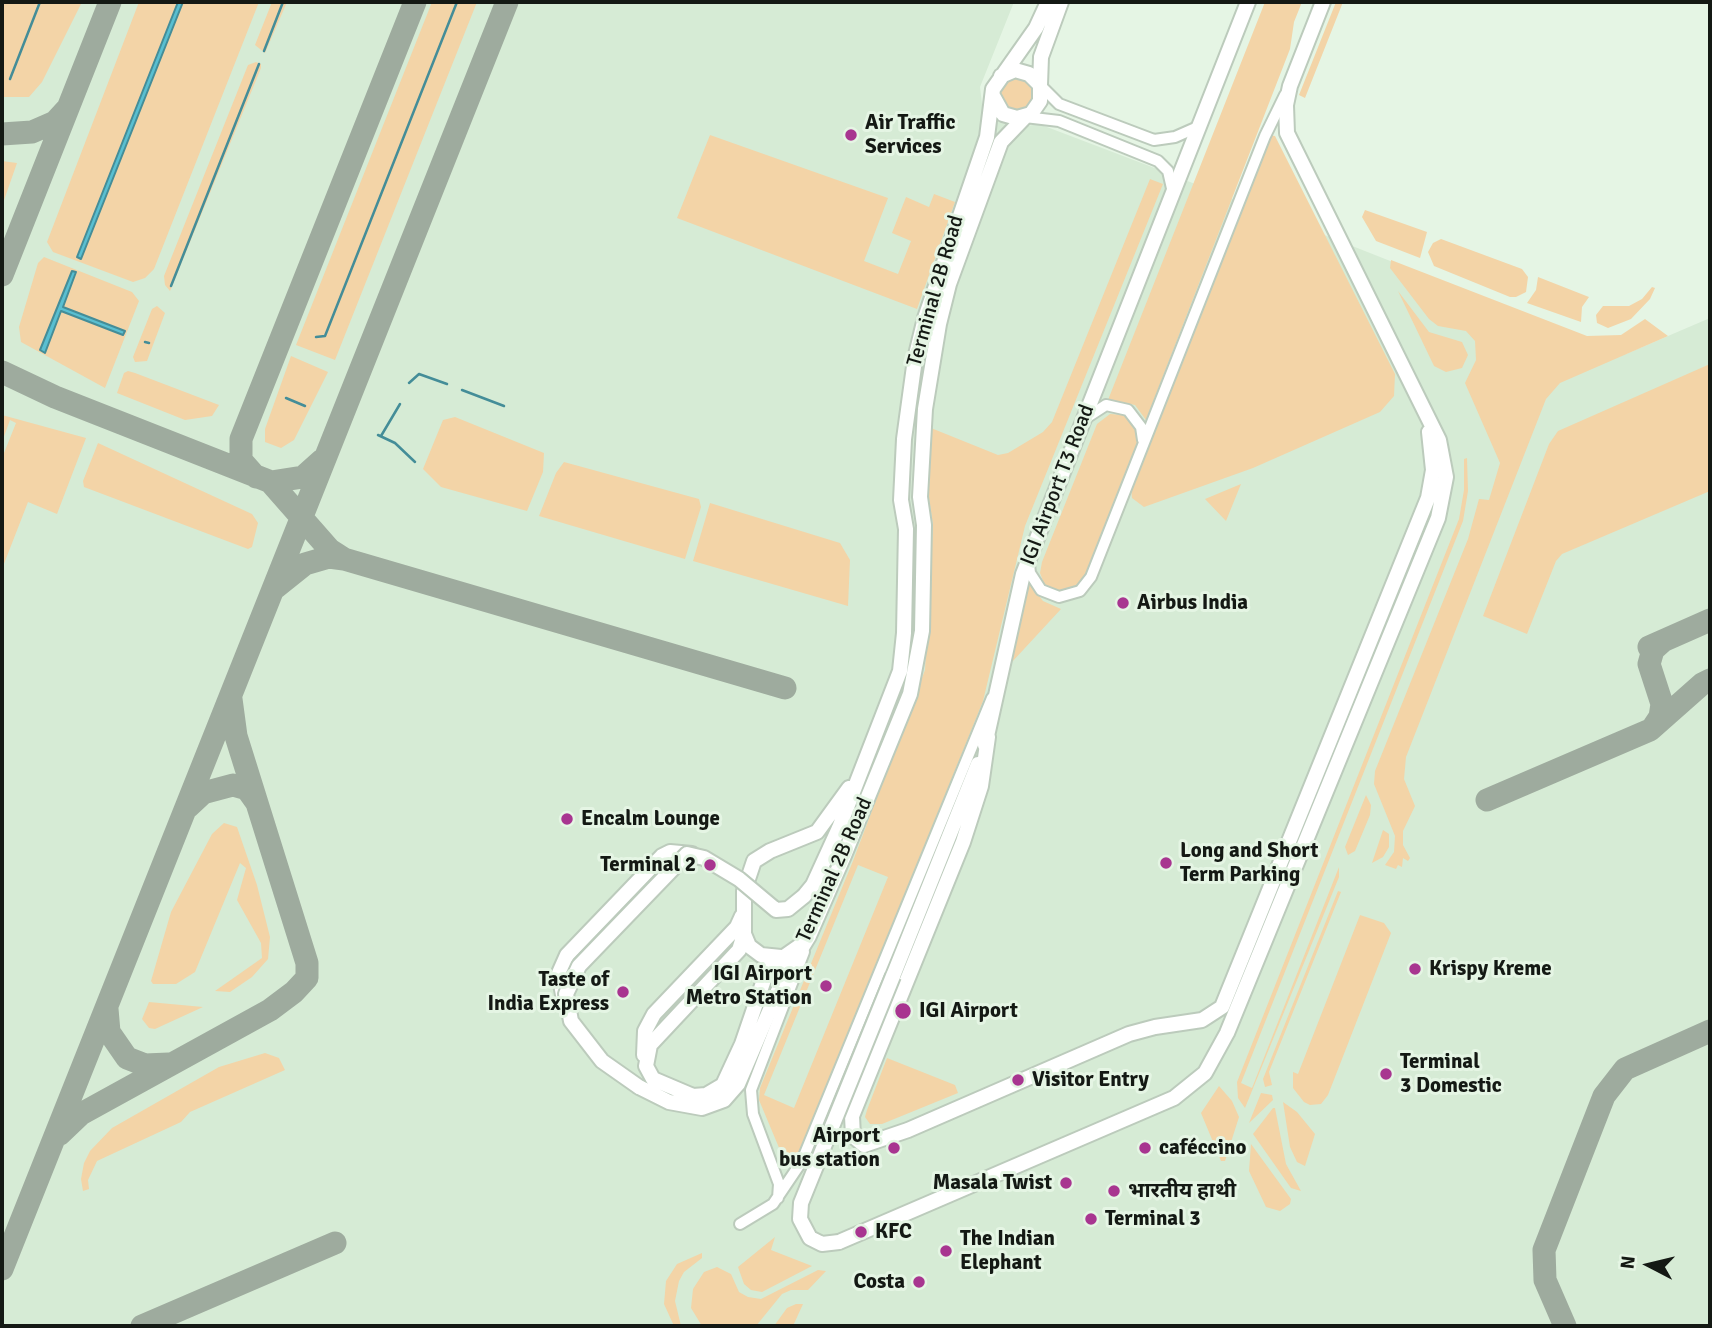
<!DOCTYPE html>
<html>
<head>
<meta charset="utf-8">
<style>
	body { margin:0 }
	#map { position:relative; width:1712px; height:1328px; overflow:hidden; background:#e5f5e4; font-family:Signika,sans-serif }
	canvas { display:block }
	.frame { position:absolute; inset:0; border:4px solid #141914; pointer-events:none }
	.north { position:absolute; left:1614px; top:1230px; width:70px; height:70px; -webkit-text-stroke:5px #e5f5e4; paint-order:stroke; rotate:277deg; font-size:19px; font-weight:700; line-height:28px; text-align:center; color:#141914 }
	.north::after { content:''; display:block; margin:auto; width:24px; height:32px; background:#141914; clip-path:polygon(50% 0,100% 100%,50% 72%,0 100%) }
</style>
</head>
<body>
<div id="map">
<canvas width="1712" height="1328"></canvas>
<div class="frame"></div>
<div class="north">N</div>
</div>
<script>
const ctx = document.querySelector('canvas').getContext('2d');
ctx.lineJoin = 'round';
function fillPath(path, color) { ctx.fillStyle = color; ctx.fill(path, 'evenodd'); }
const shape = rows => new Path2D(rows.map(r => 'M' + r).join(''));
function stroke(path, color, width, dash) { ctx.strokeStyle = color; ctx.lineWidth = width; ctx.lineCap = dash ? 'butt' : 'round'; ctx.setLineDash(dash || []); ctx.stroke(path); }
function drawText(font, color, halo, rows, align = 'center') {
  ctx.font = font + ' Signika,"Noto Sans Devanagari",sans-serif'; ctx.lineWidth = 6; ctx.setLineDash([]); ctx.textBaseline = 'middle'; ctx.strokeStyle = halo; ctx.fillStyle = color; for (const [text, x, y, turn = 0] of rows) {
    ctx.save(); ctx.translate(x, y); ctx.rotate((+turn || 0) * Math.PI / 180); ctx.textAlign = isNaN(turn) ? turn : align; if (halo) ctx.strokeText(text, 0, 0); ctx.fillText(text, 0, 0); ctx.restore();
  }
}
const built = shape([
	[2,2,1014,2,980,87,983,112,1020,127,1039,124,1152,167,1626,354,1710,318,1710,1326,2,1326]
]);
const green = shape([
	[2,2,82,2,42,82,29,97,2,97],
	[139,2,259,2,154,269,145,278,133,282,53,252,47,242],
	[272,2,287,2,265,53,255,45],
	[432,2,477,2,335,360,296,345],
	[1265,2,1302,2,1294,22,1290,49,1146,420,1135,405,1108,400],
	[1336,2,1343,2,1305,98,1299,95],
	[256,62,261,64,261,68,170,291,165,285,164,276,248,65],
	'999 94a18 18 0 1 1 36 0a18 18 0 1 1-36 0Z',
	[710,135,888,198,864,261,898,274,911,241,892,233,906,197,929,207,934,194,955,202,917,309,677,218],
	[1270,135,1275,136,1395,374,1394,396,1380,412,1253,468,1144,507,1132,498,1131,487],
	[2,161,17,163,2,206],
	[1150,179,1163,184,1025,526,983,701,800,1155,793,1162,785,1162,759,1100,760,1088,853,861,925,670,933,525,927,484,931,428,998,455,1008,453,1043,432,1052,422],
	[858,865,888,877,794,1108,764,1095],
	[1365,210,1427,232,1420,258,1376,241,1362,217],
	[1441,239,1522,269,1528,277,1526,292,1516,297,1510,297,1434,266,1428,252,1433,243],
	[44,257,132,292,139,301,105,388,21,342,19,327,38,263],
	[72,271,76,273,63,307,124,331,123,335,61,310,40,351],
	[1391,260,1587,336,1621,335,1645,319,1668,336,1560,383,1546,399,1406,757,1404,779,1415,806,1403,831,1403,845,1410,858,1408,861,1403,858,1402,867,1398,865,1396,869,1385,865,1394,852,1395,836,1374,784,1375,771,1468,539,1479,499,1489,500,1500,463,1465,383,1476,360,1475,341,1466,331,1438,326,1429,319,1390,268],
	[1538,277,1589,297,1582,307,1581,322,1527,303,1536,290],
	[1652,287,1655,288,1650,299,1631,319,1608,328,1597,323,1596,315,1603,306,1629,306,1642,299],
	[1398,291,1429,332,1462,342,1468,355,1462,368,1446,372,1434,366],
	[157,306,165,313,147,361,135,362,133,357,152,309],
	[291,356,328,372,294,440,281,448,265,442,265,429],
	[1710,364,1710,491,1562,554,1556,561,1527,634,1483,616,1549,444,1558,431],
	[128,371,135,373,219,405,212,416,185,420,117,393,124,373],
	[1110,414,1125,415,1133,420,1139,437,1137,446,1085,576,1081,584,1063,594,1045,586,1040,573,1042,562,1097,424],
	[2,415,86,438,57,514,28,502,2,569,2,458,16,423,10,420,2,442],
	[455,417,544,453,543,472,527,511,441,487,423,469,443,420],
	[98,443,252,514,258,523,252,547,248,549,84,487,83,481],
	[1467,458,1468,491,1463,521,1241,1083,1252,1088,1339,867,1339,877,1245,1108,1238,1098,1237,1082,1459,519,1464,490,1464,459],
	[564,462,699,499,701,507,685,559,539,516,556,473],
	[1241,484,1226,521,1205,499],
	[710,503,840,543,850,560,848,606,693,561],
	[1029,583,1043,601,1061,609,1012,662],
	[1366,795,1371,805,1370,815,1355,851,1348,855,1345,847],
	[224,823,237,827,257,885,270,937,268,959,252,977,230,992,215,991,262,958,261,943,237,900,246,868,240,863,195,972,176,984,153,984,151,981,171,912,212,834],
	[1383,830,1389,834,1389,847,1383,857,1372,863],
	[1338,891,1341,892,1269,1072,1272,1085,1265,1087,1263,1079],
	[1360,915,1384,923,1391,933,1328,1095,1321,1104,1310,1105,1304,1102,1293,1088,1293,1072,1298,1074],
	[149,1002,203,1007,155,1029,149,1028,142,1019],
	[265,1053,279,1058,285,1070,190,1112,181,1122,97,1161,88,1180,89,1189,83,1191,81,1179,84,1163,90,1151,112,1128,219,1067],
	[887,1058,955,1085,958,1093,882,1124,870,1124,865,1117,867,1110],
	[1219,1086,1232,1101,1239,1117,1225,1161,1221,1161,1201,1113],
	[1261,1093,1272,1095,1273,1100,1249,1123],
	[1283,1102,1297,1112,1315,1134,1305,1166,1297,1162,1290,1147],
	[1273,1108,1275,1108,1286,1164,1301,1191,1291,1188,1253,1134],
	[1251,1144,1291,1199,1290,1204,1280,1211,1266,1207,1249,1171],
	[775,1237,771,1250,812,1266,762,1292,751,1290,744,1284,738,1267],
	[702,1253,702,1258,684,1272,679,1281,675,1301,681,1326,674,1326,664,1304,666,1281,677,1264],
	[717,1267,731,1274,739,1292,748,1297,761,1299,818,1270,826,1271,808,1290,791,1290,782,1294,756,1326,702,1326,691,1308,693,1289,704,1272],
	[796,1304,803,1304,793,1326,774,1326,787,1308]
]);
const water = shape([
	[178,2,183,2,81,259,77,257,178,2],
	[72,271,76,272,63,307,125,331,123,335,61,311,45,353,40,350,72,271]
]);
const stream = shape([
	[264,51,283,2],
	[10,79,40,2],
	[171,286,259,64],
	[316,337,325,336,457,2],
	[145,342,149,343],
	[409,383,419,374,447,384],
	[462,390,504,406],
	[286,398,305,406],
	[378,435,395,443,415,462],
	[381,436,400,404]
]);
const taxiway = shape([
	[2,134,32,132,55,122,66,110],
	[2,275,110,2],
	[2,372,55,397,271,482,303,477,322,460],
	[256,477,241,460,241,439,415,2],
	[272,484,330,550,344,559,785,688],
	[275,588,305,564,329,557,344,559],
	[1649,647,1710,620],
	[1654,726,1660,717,1662,704,1649,664,1653,650,1662,642],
	[1487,800,1650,730,1702,684,1710,680],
	[188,807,203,793,233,785,247,789,257,803],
	[107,1009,109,1032,127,1058,145,1065,169,1064],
	[60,1134,81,1114,270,1010,294,992,307,978,307,963,236,736,231,699],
	[2,1269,507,2],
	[142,1326,335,1243],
	[1565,1326,1545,1280,1544,1250,1604,1096,1625,1069,1710,1031]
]);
const minor = shape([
	[1040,85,1059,104,1154,140,1175,137,1200,126],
	[1025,117,1059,121,1158,161,1168,171,1173,193],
	[1086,418,1106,405,1128,410,1141,427,1143,440],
	[1029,564,1030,573,1041,590,1059,597,1080,591,1091,577,1265,136,1285,95],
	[778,1198,779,1184,753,1114,751,1090,804,952],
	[740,1224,773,1204,802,1161,992,698]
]);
const major = shape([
	[1040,85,1041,57,1061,2],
	[993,96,1003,114,1017,118,1031,114,1040,101,1040,85,1029,74,1015,70,1001,76],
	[988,737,981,786,963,842,852,1116,853,1136,864,1145,908,1130,1129,1034,1155,1027,1202,1020,1222,1007,1428,498,1433,470,1429,432],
	[985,745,1023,574,1248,2],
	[804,896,813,885,839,828,900,671,904,633,906,529,901,500,904,439,915,359,925,318,987,137,993,89,1036,28,1048,2],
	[744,934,749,946,761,955,781,957],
	[801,945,768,968,742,1044,723,1085,706,1095,693,1096,653,1079,646,1066,650,1045,739,950,744,934,744,891,754,861,770,851,817,832,849,788],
	[893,976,978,764],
	[565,1006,559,973,567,955,662,856,670,852,692,854],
	[644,1055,645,1031,654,1014,737,927,742,916],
	[639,1087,669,1102,702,1108,724,1100,738,1084,784,977,809,936,843,858,910,694,922,631,924,525,920,497,925,409,939,324,949,284,1001,142,1025,117],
	[839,1242,1174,1098,1205,1073,1227,1033,1438,518,1446,477,1439,440,1287,133,1286,105,1290,86,1323,2]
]);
const majorBridge = shape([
	[639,1087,602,1061,571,1021,566,994,579,966,687,854,704,858,739,879,776,910,788,909,804,896],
	[839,1242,822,1244,810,1238,800,1219,801,1203,893,976]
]);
const markers = [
	[851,135,7,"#a83590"],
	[1123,603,7,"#a83590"],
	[567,819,7,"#a83590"],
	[1166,863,7,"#a83590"],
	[710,865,7,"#a83590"],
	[1415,969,7,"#a83590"],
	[826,986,7,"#a83590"],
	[623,992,7,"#a83590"],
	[903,1011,9,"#a83590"],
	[1386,1074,7,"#a83590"],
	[1018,1080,7,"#a83590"],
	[894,1148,7,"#a83590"],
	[1145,1148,7,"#a83590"],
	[1066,1183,7,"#a83590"],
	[1114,1191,7,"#a83590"],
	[1091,1219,7,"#a83590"],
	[861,1232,7,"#a83590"],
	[946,1251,7,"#a83590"],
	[919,1282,7,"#a83590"]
];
const poiNames = [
	["Air Traffic",865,123],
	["Services",865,147],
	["Airbus India",1137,603],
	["Encalm Lounge",581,819],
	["Long and Short",1180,851],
	["Term Parking",1180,875],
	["Terminal 2",696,865,"right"],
	["Krispy Kreme",1429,969],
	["IGI Airport",812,974,"right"],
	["Metro Station",812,998,"right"],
	["Taste of",609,980,"right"],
	["India Express",609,1004,"right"],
	["IGI Airport",919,1011],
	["Terminal",1400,1062],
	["3 Domestic",1400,1086],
	["Visitor Entry",1032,1080],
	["Airport",880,1136,"right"],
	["bus station",880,1160,"right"],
	["caféccino",1159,1148],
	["Masala Twist",1052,1183,"right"],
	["भारतीय हाथी",1128,1191],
	["Terminal 3",1105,1219],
	["KFC",875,1232],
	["The Indian",960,1239],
	["Elephant",960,1263],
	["Costa",905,1282,"right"]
];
const streetNames = [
	["Terminal 2B Road",936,291,-74],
	["IGI Airport T3 Road",1058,485,-69],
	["Terminal 2B Road",835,870,-66]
];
fillPath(built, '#d6ebd5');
fillPath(green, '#f3d4a7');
fillPath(water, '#59bfd1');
stroke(water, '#448d98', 2);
stroke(stream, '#448d98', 2.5);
stroke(taxiway, '#9eab9e', 23);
stroke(minor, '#bccbbc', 14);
stroke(major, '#bccbbc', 18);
stroke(minor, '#fff', 10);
stroke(major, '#fff', 14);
stroke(majorBridge, '#bccbbc', 18, []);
stroke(majorBridge, '#fff', 14);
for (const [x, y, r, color] of markers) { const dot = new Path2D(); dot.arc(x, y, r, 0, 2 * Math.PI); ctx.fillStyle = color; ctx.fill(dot); stroke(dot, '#e5f5e4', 2.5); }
drawText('bold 21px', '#141914', '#e5f5e4', poiNames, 'left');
drawText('21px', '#141914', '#e5f5e4', streetNames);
</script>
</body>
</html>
